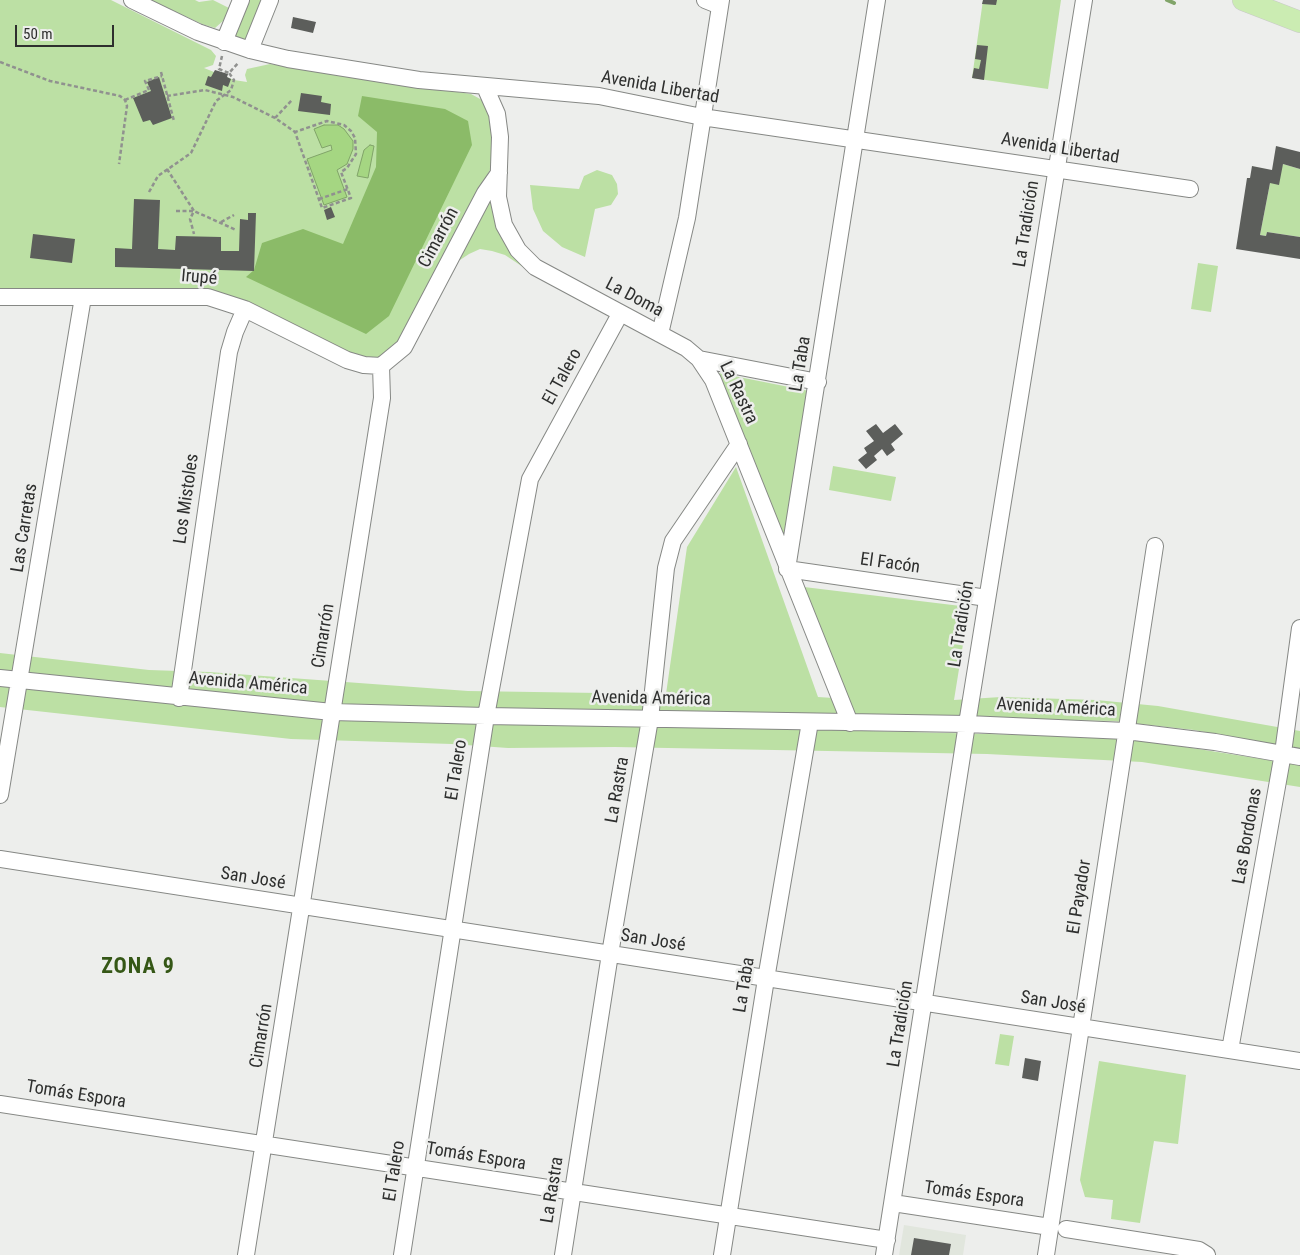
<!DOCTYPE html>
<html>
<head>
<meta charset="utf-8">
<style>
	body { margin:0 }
	#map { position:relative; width:1300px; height:1255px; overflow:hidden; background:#edeeec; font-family:"Roboto Condensed",sans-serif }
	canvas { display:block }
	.scale { position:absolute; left:15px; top:25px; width:99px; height:22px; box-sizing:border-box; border:2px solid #2e2f2e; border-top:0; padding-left:6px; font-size:15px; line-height:18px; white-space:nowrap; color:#2e2f2e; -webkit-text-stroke:4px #edeeec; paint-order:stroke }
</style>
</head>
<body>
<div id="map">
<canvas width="1300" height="1255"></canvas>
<div class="scale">50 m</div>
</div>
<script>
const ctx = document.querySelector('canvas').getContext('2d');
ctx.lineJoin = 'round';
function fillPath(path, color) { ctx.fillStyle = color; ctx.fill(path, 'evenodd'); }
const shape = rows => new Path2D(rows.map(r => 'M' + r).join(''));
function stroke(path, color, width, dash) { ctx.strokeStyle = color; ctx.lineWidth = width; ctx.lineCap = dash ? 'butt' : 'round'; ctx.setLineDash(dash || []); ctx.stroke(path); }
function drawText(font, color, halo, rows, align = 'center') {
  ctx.font = font + ' "Roboto Condensed",sans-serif'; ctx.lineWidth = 5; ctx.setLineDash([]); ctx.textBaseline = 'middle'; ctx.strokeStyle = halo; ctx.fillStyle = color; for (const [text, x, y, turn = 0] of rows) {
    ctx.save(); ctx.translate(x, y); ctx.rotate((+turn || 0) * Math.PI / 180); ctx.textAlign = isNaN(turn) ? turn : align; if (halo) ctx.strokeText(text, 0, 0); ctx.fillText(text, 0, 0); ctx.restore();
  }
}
const built = shape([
	[904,1225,966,1235,963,1255,899,1255]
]);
const green = shape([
	[0,0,111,0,211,50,216,56,213,65,204,68,234,80,247,82,245,75,247,69,270,64,471,94,482,100,491,113,493,164,401,340,379,359,363,360,241,300,0,290],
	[150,0,195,0,199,2,213,0,229,8,223,21,215,28,202,24],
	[241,0,270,0,250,50,224,42],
	[983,0,1061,0,1048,89,972,78],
	[1283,164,1300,169,1300,237,1267,232,1266,236,1260,235,1270,183],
	[597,170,612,175,617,184,618,194,611,205,595,209,585,257,562,247,543,231,533,209,530,185,579,189,584,176],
	[491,192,532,273,505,255,492,251,480,249,469,254,460,260,457,257],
	[1198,263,1218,266,1211,312,1191,309],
	[719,373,809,391,783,539],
	[833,466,896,477,891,501,829,490],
	[736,467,818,697,849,699,804,587,969,607,954,700,1001,697,1096,700,1158,706,1300,731,1300,750,1194,730,1113,721,408,709,236,697,0,670,0,653,149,670,209,672,468,691,666,694,687,547],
	[0,685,637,725,1104,737,1141,740,1300,765,1300,787,1142,762,987,754,615,747,508,748,452,744,291,739,0,707],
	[1000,1034,1014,1036,1009,1066,995,1064],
	[1099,1061,1186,1075,1178,1144,1154,1141,1140,1223,1111,1219,1113,1200,1085,1197,1080,1180]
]);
const forest = shape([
	[362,96,445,109,468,121,472,145,389,316,366,334,246,277,254,270,262,243,303,229,343,244,376,167,377,132,358,116]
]);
const water = shape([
	[324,125,338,125,344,129,353,141,353,149,347,164,337,170,347,197,324,205,307,159,332,150,331,145,322,148,314,129,324,125],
	[370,145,374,146,368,178,357,176,364,150,370,145]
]);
const stream = shape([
	[1167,0,1174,3]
]);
const building = shape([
	[983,0,997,0,996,5,982,4],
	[293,17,316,22,313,33,291,28],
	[977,45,988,46,984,80,972,78,974,68,979,69,981,60,975,59],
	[215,70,228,74,227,77,231,79,228,87,223,85,222,91,205,85,208,76,211,77],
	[159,77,172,118,153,125,150,120,143,122,133,98,151,91,147,82],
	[301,93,322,96,321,102,331,104,330,115,298,111],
	[1276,146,1300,152,1300,169,1283,164,1279,185,1270,183,1260,235,1266,236,1267,232,1300,237,1300,259,1236,249,1247,178,1250,178,1252,166,1272,170],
	[134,199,160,200,158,249,175,250,176,236,221,237,221,251,239,251,240,219,248,220,248,213,256,213,254,271,115,267,115,248,132,249],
	[331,207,335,217,327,220,324,210],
	[33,234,75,239,72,263,30,258],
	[876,424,883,433,895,424,903,434,891,444,895,450,887,456,882,449,874,456,877,460,866,469,858,460,867,453,864,448,874,441,866,431],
	[1025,1058,1041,1061,1038,1081,1022,1078],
	[914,1238,951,1244,949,1255,911,1255]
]);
const path = shape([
	[222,56,219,69,229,73,239,62],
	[0,62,50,81,120,96,125,100,127,106,119,164],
	[161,72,174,121],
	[167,96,205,90,233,97,275,118,295,132,322,208,351,198,341,172,347,168,356,154,355,138,351,131,344,125,327,121,295,132],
	[125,100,149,90,145,81,162,76],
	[275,118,292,100],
	[167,169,194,211,190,219,194,234],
	[149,192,158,176,191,153,216,101,231,90,234,80,229,73],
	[319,199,348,189],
	[176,211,194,211,236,230],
	[221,222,234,215]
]);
const minor = shape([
	[132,0,198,32,250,50,288,59,419,80,599,96,702,117,1190,189],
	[705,0,720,6],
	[224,42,241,0],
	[250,50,270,0],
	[485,87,497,114,500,137,498,197,504,225,518,250,535,267,686,348,699,359,818,382],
	[0,297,208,297,245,309,347,360,364,365,381,366],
	[660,334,687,218,721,0],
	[699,359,713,380,850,723],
	[381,366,404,347,485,193,499,173],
	[787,569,877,0],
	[787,569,987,598],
	[0,678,332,712,486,716,967,724,1126,731,1215,742,1300,757],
	[179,698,229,352,235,332,245,309],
	[0,795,83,297],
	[0,859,1300,1061],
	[1230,1050,1283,753,1300,628],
	[0,1104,887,1240],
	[893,1203,1050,1227],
	[1066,1229,1199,1250,1207,1255],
	[246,1255,382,398,381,366],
	[402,1255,486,716,530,479,620,314],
	[563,1255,610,954,650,719,666,568,673,541,739,444],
	[722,1255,766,979,810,722],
	[884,1255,967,724,1084,0],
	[1046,1255,1155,546]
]);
const major = shape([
	[1243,0,1300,22]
]);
const streetNames = [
	["Avenida Libertad",660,88,10],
	["Avenida Libertad",1060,149,9],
	["La Tradición",1027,224,-81],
	["Cimarrón",439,238,-62],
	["Irupé",199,278,5],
	["La Doma",634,298,28],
	["La Taba",801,364,-81],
	["El Talero",563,377,-61],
	["La Rastra",738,393,65],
	["Los Mistoles",187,499,-82],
	["Las Carretas",25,528,-81],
	["El Facón",890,564,8],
	["La Tradición",962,624,-81],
	["Cimarrón",324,636,-81],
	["Avenida América",248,684,5],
	["Avenida América",651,699,1],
	["Avenida América",1056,708,3],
	["El Talero",457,770,-81],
	["La Rastra",618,790,-80],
	["Las Bordonas",1248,836,-80],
	["San José",253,879,9],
	["El Payador",1080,897,-81],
	["San José",653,941,9],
	["La Taba",745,985,-81],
	["San José",1053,1003,9],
	["La Tradición",901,1024,-81],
	["Cimarrón",262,1036,-81],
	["Tomás Espora",76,1095,9],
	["Tomás Espora",476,1157,9],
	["El Talero",395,1171,-81],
	["La Rastra",553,1190,-81],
	["Tomás Espora",974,1195,8]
];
const districtNames = [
	["ZONA 9",138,967]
];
fillPath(built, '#e1e6dd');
fillPath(green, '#bce0a4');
fillPath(forest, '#8bbb68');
fillPath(water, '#a5d682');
stroke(water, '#81a469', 1);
stroke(stream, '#81a469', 4);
fillPath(building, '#5c5e5b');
stroke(minor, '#868885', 18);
stroke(major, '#c9c9c9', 22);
stroke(path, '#90918f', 2.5, [4, 2.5]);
stroke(minor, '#fff', 16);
stroke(major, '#cbecb2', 21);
drawText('18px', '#2e2f2e', '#edeeec', streetNames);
ctx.letterSpacing = '1px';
drawText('bold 22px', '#355716', '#edeeec', districtNames);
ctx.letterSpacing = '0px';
</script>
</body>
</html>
